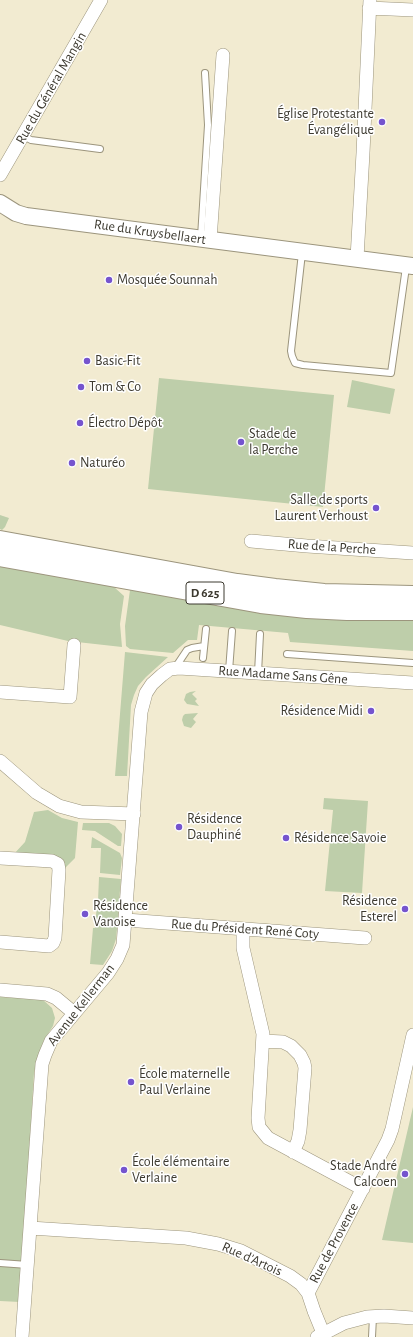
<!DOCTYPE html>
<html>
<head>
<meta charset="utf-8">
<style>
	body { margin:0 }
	canvas { display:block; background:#f2ebd1 }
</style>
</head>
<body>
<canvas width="413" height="1337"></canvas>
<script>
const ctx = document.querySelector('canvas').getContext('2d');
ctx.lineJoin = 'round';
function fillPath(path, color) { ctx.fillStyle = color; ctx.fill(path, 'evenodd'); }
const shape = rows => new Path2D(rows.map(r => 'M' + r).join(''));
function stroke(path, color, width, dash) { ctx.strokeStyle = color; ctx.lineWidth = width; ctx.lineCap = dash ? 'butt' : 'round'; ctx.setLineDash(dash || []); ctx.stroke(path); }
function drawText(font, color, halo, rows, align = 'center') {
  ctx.font = font + ' "Alegreya Sans",sans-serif'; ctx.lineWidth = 3; ctx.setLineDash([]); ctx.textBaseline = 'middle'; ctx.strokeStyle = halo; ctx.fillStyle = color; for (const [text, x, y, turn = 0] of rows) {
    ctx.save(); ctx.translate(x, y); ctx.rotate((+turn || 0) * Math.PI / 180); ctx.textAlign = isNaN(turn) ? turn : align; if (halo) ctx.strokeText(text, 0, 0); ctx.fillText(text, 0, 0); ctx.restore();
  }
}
const green = shape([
	[159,378,334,395,323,507,148,489],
	[352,380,395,389,390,414,347,407],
	[0,515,9,518,5,527,2,530,0,529],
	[0,566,114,587,124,596,120,624,122,647,68,641,0,625],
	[130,590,238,609,305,618,377,621,413,620,413,651,290,642,288,633,199,625,197,640,188,640,173,653,130,649,126,646,125,626],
	[125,652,168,657,146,677,138,686,134,695,131,705,127,776,115,776],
	[196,691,192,694,197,699,195,701,199,706,187,704,184,700,186,694,190,692],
	[198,713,193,719,196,722,191,728,184,726,182,720,183,716,185,714],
	[324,798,368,801,362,893,325,891,333,810,323,809],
	[48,810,62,818,78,822,75,858,64,869,13,855,25,842,34,812],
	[83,823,109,823,115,826,122,834,121,846,118,846,95,831,82,830],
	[92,837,120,853,122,858,120,875,100,873,101,848,91,848],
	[99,877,121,879,119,902,98,901],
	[97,904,112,906,114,908,119,909,116,939,112,951,103,965,90,964,93,928,95,928],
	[0,997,42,999,52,1008,55,1018,53,1026,44,1040,38,1056,34,1073,20,1302,0,1301],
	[413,1107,413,1243,382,1240]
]);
const service = shape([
	[23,136,31,140,100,149],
	[201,237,208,125,205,73],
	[302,253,291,351,292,356,295,363,303,365,391,373,406,267],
	[287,654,413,663],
	[203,658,206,629],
	[175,668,187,650,192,648,204,646],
	[229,671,232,631],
	[258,673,260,634],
	[0,1263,28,1265],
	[372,1337,373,1317]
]);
const minor = shape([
	[369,8,413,10],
	[0,175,101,0],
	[210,240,223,55],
	[357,258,363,153,370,0],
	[251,541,307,546,413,553],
	[0,692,70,697,74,645],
	[0,761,37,793,59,806,81,812,134,814],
	[0,858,52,861,58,864,59,870,55,938,53,943,49,946,0,942],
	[126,920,365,938],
	[243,929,243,948,263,1034,258,1118,259,1127,268,1138,363,1189],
	[0,990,47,994,56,998,74,1013],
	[263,1041,283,1042,291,1046,300,1055,304,1063,305,1068,300,1130,298,1141,293,1152],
	[30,1228,186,1238,218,1244,241,1251,290,1276,301,1284,308,1293,314,1311,323,1333],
	[308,1293,388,1140,392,1129,413,1035],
	[22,1337,42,1064,45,1055,51,1041,108,973,117,959,123,945,141,712,146,693,152,684,162,675,170,669,179,668,413,683],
	[317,1337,344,1323,367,1317,384,1316,413,1318]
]);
const tertiary = shape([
	[0,203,16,213,26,216,413,266]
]);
const primary = shape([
	[0,541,237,584,275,589,324,594,413,596],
	[0,556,261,603,307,608,347,610,413,610]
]);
const markers = [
	[382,122,4,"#7554ce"],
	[109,280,4,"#7554ce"],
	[87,361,4,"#7554ce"],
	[81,387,4,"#7554ce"],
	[80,423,4,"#7554ce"],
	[241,442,4,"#7554ce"],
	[72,463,4,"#7554ce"],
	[376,508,4,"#7554ce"],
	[371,711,4,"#7554ce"],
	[179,827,4,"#7554ce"],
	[286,838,4,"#7554ce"],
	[405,909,4,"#7554ce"],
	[85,914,4,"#7554ce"],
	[131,1082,4,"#7554ce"],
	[124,1170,4,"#7554ce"],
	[405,1174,4,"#7554ce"]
];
const shields = [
	[205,593,38]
];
const shieldNames = [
	["D 625",205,593]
];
const streetNames = [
	["Rue du Général Mangin",51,88,-60],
	["Rue du Kruysbellaert",150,232,8],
	["Rue de la Perche",332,547,4],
	["Rue Madame Sans Gêne",283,675,4],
	["Rue du Président René Coty",245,929,4],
	["Avenue Kellerman",81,1005,-52],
	["Rue de Provence",334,1243,-62],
	["Rue d'Artois",252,1259,24]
];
const poiNames = [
	["Église Protestante",374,114,"right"],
	["Évangélique",374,130,"right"],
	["Mosquée Sounnah",117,280],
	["Basic-Fit",95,361],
	["Tom & Co",89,387],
	["Électro Dépôt",88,423],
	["Stade de",249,434],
	["la Perche",249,450],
	["Naturéo",80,463],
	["Salle de sports",368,500,"right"],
	["Laurent Verhoust",368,516,"right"],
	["Résidence Midi",363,711,"right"],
	["Résidence",187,819],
	["Dauphiné",187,835],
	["Résidence Savoie",294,838],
	["Résidence",397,901,"right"],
	["Esterel",397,917,"right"],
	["Résidence",93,906],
	["Vanoise",93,922],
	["École maternelle",139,1074],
	["Paul Verlaine",139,1090],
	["École élémentaire",132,1162],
	["Verlaine",132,1178],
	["Stade André",397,1166,"right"],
	["Calcoen",397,1182,"right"]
];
fillPath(green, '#beceaa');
stroke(service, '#9c957d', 8);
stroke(minor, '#9c957d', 14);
stroke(tertiary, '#9c957d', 18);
stroke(primary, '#9c957d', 22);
stroke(service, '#fff', 6);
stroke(minor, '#fff', 13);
stroke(tertiary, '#fff', 16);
stroke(primary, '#fff', 20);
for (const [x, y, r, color] of markers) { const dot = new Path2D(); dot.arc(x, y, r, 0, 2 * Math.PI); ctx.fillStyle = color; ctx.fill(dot); stroke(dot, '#fff', 1.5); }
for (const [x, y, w] of shields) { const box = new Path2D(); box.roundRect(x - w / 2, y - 11, w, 22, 3); ctx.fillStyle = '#fff'; ctx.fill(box); stroke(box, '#3d3a30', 1); }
drawText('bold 13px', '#3d3a30', null, shieldNames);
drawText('14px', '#3d3a30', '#fff', streetNames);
drawText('14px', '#3d3a30', '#fff', poiNames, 'left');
</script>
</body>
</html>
